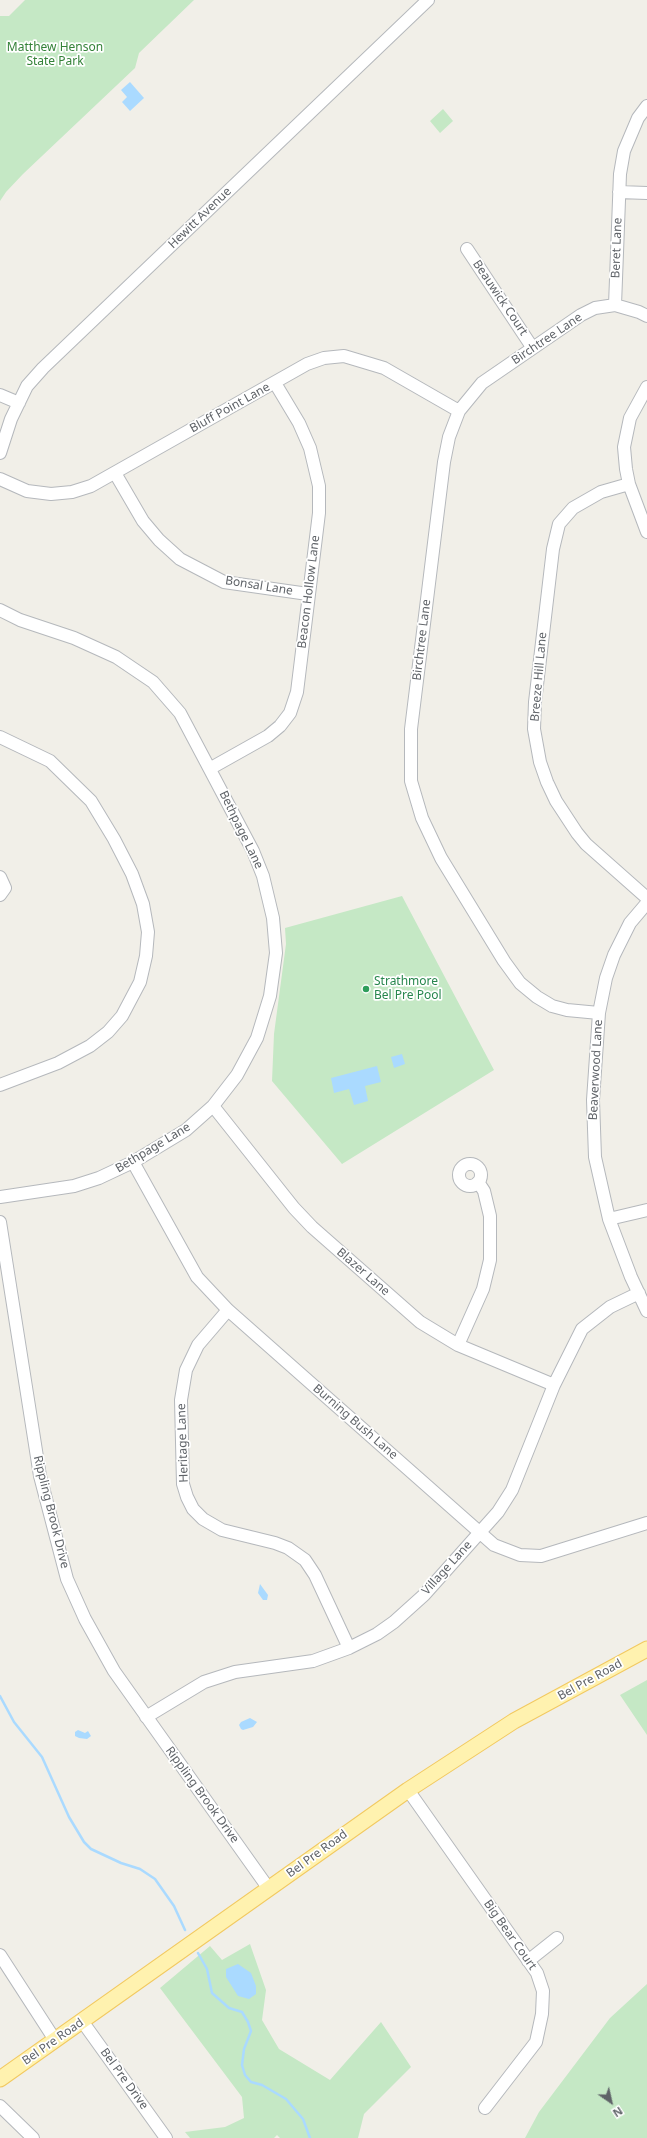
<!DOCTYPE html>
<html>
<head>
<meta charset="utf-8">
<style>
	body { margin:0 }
	#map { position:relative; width:647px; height:2138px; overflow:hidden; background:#f1efe8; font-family:"Noto Sans",sans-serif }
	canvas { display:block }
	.north { position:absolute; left:591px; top:2082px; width:40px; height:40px; -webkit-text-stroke:3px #fff; paint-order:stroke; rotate:146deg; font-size:11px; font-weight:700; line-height:16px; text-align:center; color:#5f6368 }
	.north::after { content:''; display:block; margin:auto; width:14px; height:18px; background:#5f6368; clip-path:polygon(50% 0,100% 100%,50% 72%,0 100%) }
</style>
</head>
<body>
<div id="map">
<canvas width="647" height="2138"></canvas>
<div class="north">N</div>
</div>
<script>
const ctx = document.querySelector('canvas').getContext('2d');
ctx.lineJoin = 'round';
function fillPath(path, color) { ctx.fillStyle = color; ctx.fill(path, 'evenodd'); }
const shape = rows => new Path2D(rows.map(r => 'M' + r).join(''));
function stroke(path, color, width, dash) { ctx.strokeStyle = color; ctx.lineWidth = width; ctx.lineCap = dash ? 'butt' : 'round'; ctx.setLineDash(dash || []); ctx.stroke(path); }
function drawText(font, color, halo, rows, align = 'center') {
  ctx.font = font + ' "Noto Sans",sans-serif'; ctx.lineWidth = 3.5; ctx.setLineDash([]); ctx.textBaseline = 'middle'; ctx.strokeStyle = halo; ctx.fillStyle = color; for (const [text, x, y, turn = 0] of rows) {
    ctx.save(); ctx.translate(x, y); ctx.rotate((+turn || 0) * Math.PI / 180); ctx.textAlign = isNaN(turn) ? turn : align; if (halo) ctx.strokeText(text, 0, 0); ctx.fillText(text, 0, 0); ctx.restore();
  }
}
const green = shape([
	[25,0,194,0,139,53,135,68,23,174,6,192,0,201,0,16,9,16],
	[443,109,453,121,440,133,430,121],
	[402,896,494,1070,342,1164,272,1081,274,1034,286,944,285,928],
	[647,1680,647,1735,620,1695],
	[250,1944,266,1990,262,2020,279,2049,330,2080,381,2022,411,2067,364,2114,358,2138,280,2138,277,2135,274,2138,190,2138,185,2132,225,2127,244,2118,242,2097,160,1988,210,1946,222,1960],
	[647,1984,647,2138,525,2138,539,2112,610,2018]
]);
const water = shape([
	[130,82,144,98,130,111,122,102,127,97,121,90],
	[402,1054,405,1064,394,1068,391,1057],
	[377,1066,381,1082,365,1086,368,1101,354,1105,349,1089,334,1093,331,1078],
	[260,1584,268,1595,267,1600,263,1600,258,1593],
	[250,1718,257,1722,253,1727,243,1730,241,1729,239,1725,241,1722],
	[78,1730,85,1733,88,1731,91,1736,87,1739,79,1738,75,1736,75,1732],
	[238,1964,251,1973,256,1986,256,1994,249,1999,238,1996,226,1977,226,1969]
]);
const stream = shape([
	[0,1696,14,1722,42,1757,69,1817,84,1842,91,1849,121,1863,140,1869,155,1879,174,1906,185,1930],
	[198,1953,207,1969,212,1993,229,2008,242,2012,248,2022,251,2031,244,2049,242,2065,245,2075,251,2082,262,2085,286,2099,303,2119,310,2138]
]);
const minor = shape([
	[619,192,647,193],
	[467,249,532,347],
	[615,305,620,174,624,151,638,118,647,106],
	[647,387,630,418,624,447,626,469,629,484,647,532],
	[0,395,19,403],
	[0,453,11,419,27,386,43,368,428,0],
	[115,473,143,521,159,540,180,559,224,582,308,594],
	[0,479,27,491,51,494,72,492,91,486,307,364,324,358,344,356,384,368,459,411],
	[629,484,601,492,573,508,559,524,553,549,535,702,534,729,540,762,547,782,556,801,577,833,586,844,647,898],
	[0,610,20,620,74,638,116,657,153,682,180,713,253,851,263,876,273,918,276,953,270,996,257,1038,237,1075,213,1106,186,1130,133,1162,99,1178,74,1186,0,1197],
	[0,737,50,761,91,801,114,839,132,874,143,904,148,932,146,956,140,982,122,1016,108,1032,90,1046,58,1063,0,1085],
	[211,768,268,736,280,726,290,713,297,692,319,513,319,486,310,448,299,423,275,383],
	[0,877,5,888,0,895],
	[647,903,630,923,614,955,606,978,599,1013,593,1100,595,1157,609,1219,631,1277,647,1311],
	[599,1013,567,1010,552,1006,537,997,520,983,504,961,441,858,422,818,411,781,411,729,444,462,449,437,459,411,482,383,581,315,595,308,615,305,639,312,647,316],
	[213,1106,294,1208,312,1227,420,1322,458,1345,554,1385],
	[133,1162,197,1277,228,1310,494,1545,520,1555,541,1556,647,1523],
	'459 1175a11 11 0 1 1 22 0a11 11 0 1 1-22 0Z',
	[609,1219,647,1210],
	[0,1222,40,1476,67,1579,85,1619,114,1671,269,1889],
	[228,1310,198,1345,186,1370,181,1400,183,1484,187,1497,193,1509,203,1519,222,1530,275,1543,288,1548,305,1560,315,1575,349,1648],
	[458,1345,483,1289,490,1260,490,1216,484,1191,478,1182],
	[146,1717,204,1682,235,1672,313,1661,349,1648,377,1634,394,1622,424,1595,498,1512,512,1490,554,1385,582,1329,610,1307,639,1293],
	[408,1790,537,1973,543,1991,542,2014,536,2042,485,2108],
	[0,1955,55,2040],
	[528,1961,557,1938],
	[82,2021,166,2138],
	[0,2106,33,2138]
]);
const major = shape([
	[0,2079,408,1790,514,1721,647,1649]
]);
const markers = [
	[366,989,4,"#2e9e5b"]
];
const parkNames = [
	["Matthew Henson",55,48],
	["State Park",55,62]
];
const streetNames = [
	["Hewitt Avenue",200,218,-44],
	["Beret Lane",617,248,-88],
	["Beauwick Court",500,298,56],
	["Birchtree Lane",547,339,-34],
	["Bluff Point Lane",230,408,-29],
	["Bonsal Lane",259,586,9],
	["Beacon Hollow Lane",309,592,-83],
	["Birchtree Lane",422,640,-83],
	["Breeze Hill Lane",539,677,-85],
	["Bethpage Lane",241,830,64],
	["Beaverwood Lane",596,1070,-87],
	["Bethpage Lane",153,1148,-31],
	["Blazer Lane",363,1272,41],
	["Burning Bush Lane",355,1422,41],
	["Heritage Lane",183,1443,-92],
	["Rippling Brook Drive",51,1512,76],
	["Village Lane",447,1568,-48],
	["Bel Pre Road",590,1680,-29],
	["Rippling Brook Drive",202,1795,54],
	["Bel Pre Road",317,1854,-36],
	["Big Bear Court",510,1935,55],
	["Bel Pre Road",53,2042,-35],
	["Bel Pre Drive",124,2079,54]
];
const leisureNames = [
	["Strathmore",374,982],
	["Bel Pre Pool",374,996]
];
fillPath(green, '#c5e8c5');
fillPath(water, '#aadaff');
stroke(stream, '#aadaff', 2.5);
stroke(minor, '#b5b8bc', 14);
stroke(major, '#f2c960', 17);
stroke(minor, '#fff', 12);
stroke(major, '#fff2af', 15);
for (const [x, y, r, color] of markers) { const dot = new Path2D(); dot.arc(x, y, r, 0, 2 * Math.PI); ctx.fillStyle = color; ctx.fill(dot); stroke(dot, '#fff', 1.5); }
drawText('12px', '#348238', '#fff', parkNames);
drawText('12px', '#5f6368', '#fff', streetNames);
drawText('12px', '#27864d', '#fff', leisureNames, 'left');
</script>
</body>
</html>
